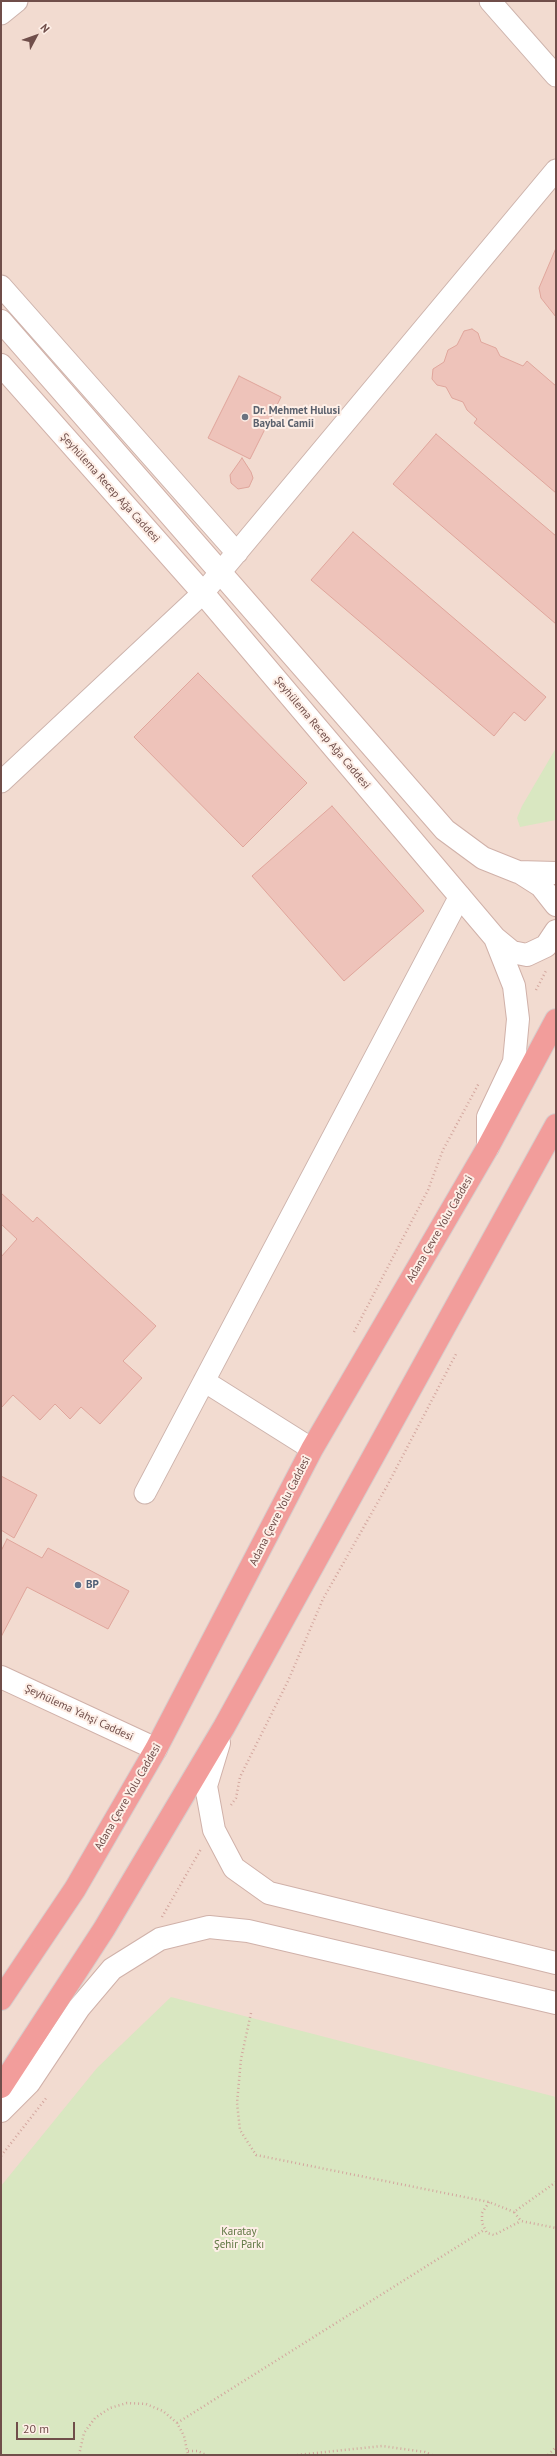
<!DOCTYPE html>
<html>
<head>
<meta charset="utf-8">
<style>
	body { margin:0 }
	#map { position:relative; width:557px; height:2456px; overflow:hidden; background:#fbebe1; font-family:"PT Sans",sans-serif }
	canvas { display:block }
	.frame { position:absolute; inset:0; border:2px solid #704e4a; pointer-events:none }
	.north { position:absolute; left:16px; top:16px; width:40px; height:40px; -webkit-text-stroke:3px #feefe7; paint-order:stroke; rotate:49deg; font-size:11px; font-weight:700; line-height:16px; text-align:center; color:#704e4a }
	.north::after { content:''; display:block; margin:auto; width:14px; height:18px; background:#704e4a; clip-path:polygon(50% 0,100% 100%,50% 72%,0 100%) }
	.scale { position:absolute; left:16px; top:2422px; width:59px; height:18px; box-sizing:border-box; border:2px solid #704e4a; border-top:0; padding-left:5px; font-size:12px; line-height:14px; white-space:nowrap; color:#704e4a; -webkit-text-stroke:3px #feefe7; paint-order:stroke }
</style>
</head>
<body>
<div id="map">
<canvas width="557" height="2456"></canvas>
<div class="frame"></div>
<div class="north">N</div>
<div class="scale">20 m</div>
</div>
<script>
const ctx = document.querySelector('canvas').getContext('2d');
ctx.lineJoin = 'round';
function fillPath(path, color) { ctx.fillStyle = color; ctx.fill(path, 'evenodd'); }
const shape = rows => new Path2D(rows.map(r => 'M' + r).join(''));
function stroke(path, color, width, dash) { ctx.strokeStyle = color; ctx.lineWidth = width; ctx.lineCap = dash ? 'butt' : 'round'; ctx.setLineDash(dash || []); ctx.stroke(path); }
function drawText(font, color, halo, rows, align = 'center') {
  ctx.font = font + ' "PT Sans",sans-serif'; ctx.lineWidth = 4; ctx.setLineDash([]); ctx.textBaseline = 'middle'; ctx.strokeStyle = halo; ctx.fillStyle = color; for (const [text, x, y, turn = 0] of rows) {
    ctx.save(); ctx.translate(x, y); ctx.rotate((+turn || 0) * Math.PI / 180); ctx.textAlign = isNaN(turn) ? turn : align; if (halo) ctx.strokeText(text, 0, 0); ctx.fillText(text, 0, 0); ctx.restore();
  }
}
const residential = shape([
	[1,1,556,1,556,2455,1,2455]
]);
const green = shape([
	[556,748,556,820,520,827,517,818,522,806],
	[171,1997,556,2097,556,2455,1,2455,1,2186,97,2068]
]);
const building = shape([
	[556,248,556,317,541,298,539,288,556,248],
	[472,329,478,333,481,342,496,348,500,356,523,366,527,361,556,386,556,493,474,423,477,419,467,410,463,402,452,398,446,387,437,385,432,379,433,369,444,362,448,350,457,345,464,331,472,329],
	[239,376,281,397,250,459,208,438,239,376],
	[436,434,556,536,556,624,393,484,436,434],
	[242,458,251,472,253,478,249,487,238,489,231,483,230,475,242,458],
	[353,532,546,697,525,721,514,712,494,736,311,580,353,532],
	[198,673,307,783,243,847,134,737,198,673],
	[332,806,424,911,344,981,252,876,332,806],
	[1,1193,33,1222,37,1217,156,1326,123,1361,142,1378,100,1424,81,1407,70,1419,55,1404,40,1420,13,1395,1,1408,1,1257,17,1239,1,1224,1,1193],
	[1,1476,37,1495,14,1538,1,1530,1,1476],
	[7,1539,42,1558,48,1548,129,1591,108,1629,27,1587,1,1637,1,1551,7,1539]
]);
const path = shape([
	[536,990,547,969],
	[354,1332,428,1190,443,1150,479,1083],
	[231,1805,236,1798,240,1777,288,1681,323,1599,387,1486,456,1354],
	[162,1917,201,1849],
	[251,2013,241,2059,237,2103,240,2130,256,2155,489,2202,514,2212],
	[1,2156,47,2097],
	[556,2182,514,2212,521,2221,556,2228],
	[489,2202,482,2213,482,2223,487,2233,494,2235,521,2221],
	[177,2423,484,2230],
	[188,2451,198,2451,206,2455],
	[79,2455,84,2433,95,2418,110,2408,127,2403,146,2404,163,2411,177,2423,184,2436,188,2455],
	[297,2455,382,2446,425,2452,432,2455],
	[548,2455,556,2447]
]);
const street = shape([
	[490,1,556,76],
	[1,14,17,1],
	[1,286,237,553],
	[1,782,203,593,556,170],
	[204,1381,312,1449],
	[145,1493,460,896]
]);
const secondary = shape([
	[1,321,445,830,483,858,518,872,556,873],
	[1,365,203,593,495,938,514,986,518,1019,514,1062,488,1117,488,1147],
	[519,872,541,886,556,905],
	[495,938,512,952,527,955,546,946,556,931],
	[1,1677,156,1749],
	[219,1743,206,1786,214,1830,234,1868,269,1893,556,1963],
	[1,2111,29,2083,79,2008,112,1969,160,1939,209,1927,248,1931,556,2003]
]);
const highway = shape([
	[1,1999,75,1889,156,1749,312,1449,488,1147,556,1020],
	[1,2087,104,1929,224,1727,556,1125]
]);
const markers = [
	[245,417,4,"#6b7280"],
	[78,1585,4,"#5c6f8a"]
];
const worshipNames = [
	["Dr. Mehmet Hulusi",253,411],
	["Baybal Camii",253,424]
];
const streetNames = [
	["Şeyhülema Recep Ağa Caddesi",110,488,48],
	["Şeyhülema Recep Ağa Caddesi",322,733,50],
	["Adana Çevre Yolu Caddesi",440,1229,-60],
	["Adana Çevre Yolu Caddesi",280,1511,-63],
	["Şeyhülema Yahşi Caddesi",79,1713,25],
	["Adana Çevre Yolu Caddesi",128,1797,-60]
];
const serviceNames = [
	["BP",86,1585]
];
const parkNames = [
	["Karatay",239,2232],
	["Şehir Parkı",239,2245]
];
fillPath(residential, '#f2dbd0');
fillPath(green, '#d9e7c1');
fillPath(building, '#eec3ba');
stroke(building, '#e0a69c', 1);
stroke(street, '#cdb3ac', 23);
stroke(secondary, '#d0b1a9', 24);
stroke(highway, '#d7cdcc', 24);
stroke(path, '#d3a69e', 2.5, [1, 3]);
stroke(street, '#fff', 21);
stroke(secondary, '#fff', 22);
stroke(highway, '#f29d9b', 22);
for (const [x, y, r, color] of markers) { const dot = new Path2D(); dot.arc(x, y, r, 0, 2 * Math.PI); ctx.fillStyle = color; ctx.fill(dot); stroke(dot, '#feefe7', 1.5); }
drawText('bold 11px', '#5b616d', '#feefe7', worshipNames, 'left');
drawText('11px', '#704e4a', '#feefe7', streetNames);
drawText('bold 11px', '#4e5e75', '#feefe7', serviceNames, 'left');
drawText('11px', '#5e7642', '#feefe7', parkNames);
</script>
</body>
</html>
